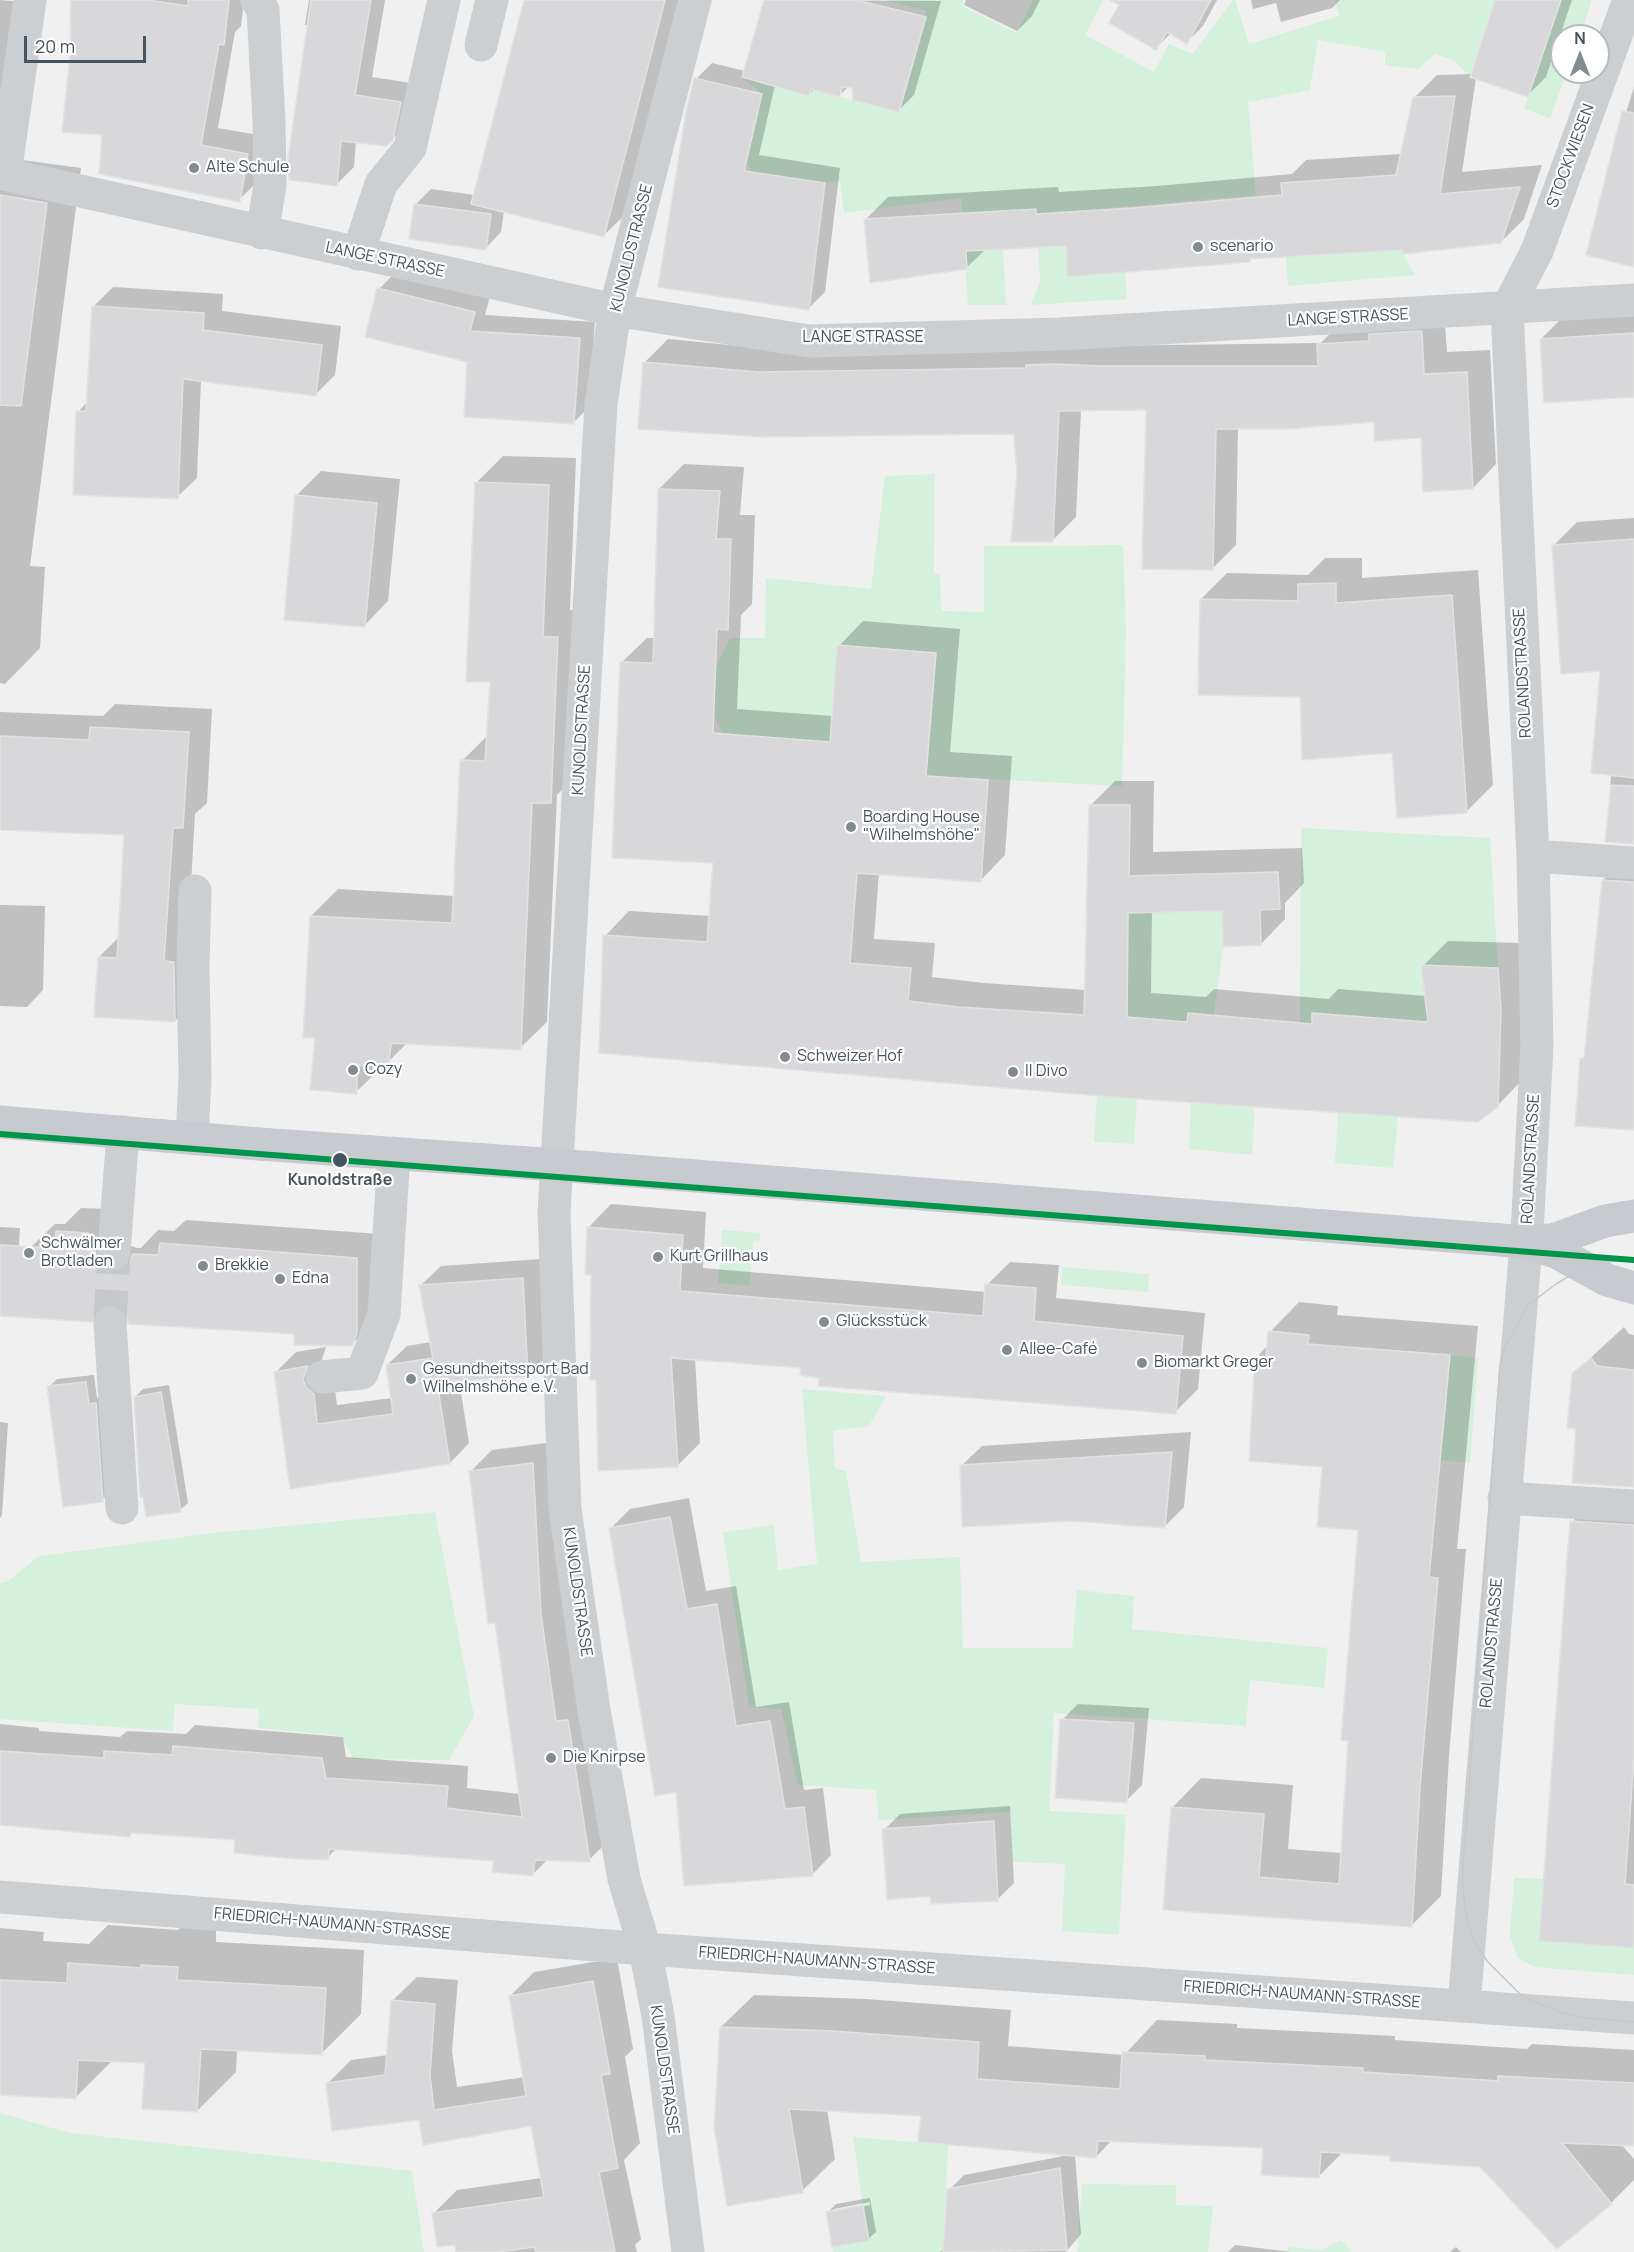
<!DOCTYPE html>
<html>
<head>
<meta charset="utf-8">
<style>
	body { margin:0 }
	#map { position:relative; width:1634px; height:2252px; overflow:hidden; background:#f1f0f0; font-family:Manrope,sans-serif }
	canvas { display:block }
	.north { position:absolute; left:1550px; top:24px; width:60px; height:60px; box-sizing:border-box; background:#fff; border:2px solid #b5bbbe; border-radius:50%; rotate:0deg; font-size:16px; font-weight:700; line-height:24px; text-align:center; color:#46545d }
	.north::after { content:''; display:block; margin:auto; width:21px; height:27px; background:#828b90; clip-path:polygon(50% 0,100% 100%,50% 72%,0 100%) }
	.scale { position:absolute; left:24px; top:36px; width:122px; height:27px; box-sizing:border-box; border:3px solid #46545d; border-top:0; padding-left:8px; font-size:18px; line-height:21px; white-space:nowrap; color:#46545d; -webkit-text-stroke:4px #fff; paint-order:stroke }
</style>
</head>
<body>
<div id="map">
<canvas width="1634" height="2252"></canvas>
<div class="north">N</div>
<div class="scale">20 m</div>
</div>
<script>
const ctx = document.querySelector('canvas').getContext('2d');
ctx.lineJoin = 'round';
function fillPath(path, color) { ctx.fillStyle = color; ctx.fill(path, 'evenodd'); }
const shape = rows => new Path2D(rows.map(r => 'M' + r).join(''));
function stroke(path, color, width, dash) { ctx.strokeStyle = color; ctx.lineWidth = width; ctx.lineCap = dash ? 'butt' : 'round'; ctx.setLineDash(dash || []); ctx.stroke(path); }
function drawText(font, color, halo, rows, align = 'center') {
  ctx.font = font + ' Manrope,sans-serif'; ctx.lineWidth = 4.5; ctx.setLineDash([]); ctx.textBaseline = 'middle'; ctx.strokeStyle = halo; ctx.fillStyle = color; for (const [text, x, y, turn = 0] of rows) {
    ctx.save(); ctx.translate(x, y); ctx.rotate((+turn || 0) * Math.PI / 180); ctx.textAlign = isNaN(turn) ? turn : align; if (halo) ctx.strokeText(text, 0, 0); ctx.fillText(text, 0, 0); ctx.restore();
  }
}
const green = shape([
	[885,0,964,0,962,6,1017,33,1033,0,1103,0,1085,35,1154,72,1169,44,1193,54,1233,0,1235,0,1249,44,1339,16,1335,0,1495,0,1470,77,1454,60,1435,54,1418,69,1385,65,1385,52,1318,40,1310,90,1248,102,1256,195,1064,212,1068,276,1125,273,1127,299,1031,305,1040,281,1036,209,1001,211,1006,305,968,305,961,198,844,213,840,181,824,183,752,172,746,162,762,94,742,77,809,95,811,89,898,112,927,11],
	[1561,0,1592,0,1580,36,1562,36,1562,72,1567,72,1550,118,1524,109],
	[1400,221,1403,254,1415,275,1288,286,1286,257,1355,253,1354,243],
	[935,474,934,573,940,575,941,611,984,612,984,546,1123,545,1126,633,1122,786,926,776,935,653,837,645,830,742,723,734,714,716,716,666,730,638,765,638,766,578,871,589,885,476],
	[1301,828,1490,838,1498,968,1422,966,1437,1049,1405,1020,1313,1013,1312,1024,1300,1023],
	[1222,911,1223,947,1214,1015,1188,1013,1187,1022,1128,1017,1128,913],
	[1097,1095,1137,1098,1134,1144,1094,1142],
	[1191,1103,1255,1106,1252,1155,1189,1149],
	[1338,1111,1398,1117,1393,1168,1335,1163],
	[722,1230,760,1233,760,1240,753,1241,750,1286,718,1283],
	[1062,1267,1149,1274,1148,1292,1061,1285],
	[1450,1355,1478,1358,1470,1463,1376,1455,1379,1428,1444,1433],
	[802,1389,886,1396,869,1426,833,1431,835,1468,846,1471,861,1562,960,1557,963,1648,1072,1648,1077,1590,1134,1596,1132,1629,1328,1648,1324,1688,1250,1680,1246,1726,1054,1713,1049,1811,1126,1815,1119,1935,1062,1931,1065,1864,1012,1862,1011,1812,879,1820,876,1790,798,1785,781,1709,749,1707,723,1532,774,1525,778,1570,817,1564],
	[435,1512,474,1716,449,1760,353,1759,341,1736,258,1728,259,1709,175,1704,173,1731,0,1719,0,1583,8,1581,39,1556,213,1533],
	[1514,1878,1543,1879,1540,1941,1634,1948,1634,1975,1534,1967,1517,1957,1510,1936],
	[0,2113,70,2133,412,2171,424,2252,0,2252],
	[853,2137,948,2145,943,2252,833,2252,832,2247,868,2240],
	[1082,2184,1176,2185,1176,2205,1213,2206,1208,2252,1077,2252],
	[1341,2240,1352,2252,1288,2252,1288,2247,1321,2250]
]);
const shadow = shape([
	[0,0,24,2,0,98],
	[72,0,244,0,241,26,235,32,218,128,264,136,257,182,239,200,103,134,71,55],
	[309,0,385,0,372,77,418,84,405,127,387,144,356,141,354,167,337,184,309,25,305,25],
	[525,0,682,0,628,212,603,236,504,211,501,232,485,249,415,205,431,189,475,195],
	[770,0,941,1,914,95,898,111,853,86,849,86,840,95,815,88,809,94,775,85,759,155,840,168,825,292,809,308,696,79,712,63,745,71],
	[966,0,1040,0,1032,16,1017,31,964,5],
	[1123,0,1217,0,1203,26,1187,42,1171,33,1156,48],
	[1251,0,1340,0,1332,8,1281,22,1276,3,1253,9],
	[1496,0,1572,0,1546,77,1528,95,1476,78,1462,172,1542,165,1524,219,1501,242,1253,257,1250,261,1067,244,986,249,966,268,866,219,888,197,1058,187,1059,192,1157,186,1292,174,1306,160,1402,154,1414,98,1437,75,1473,74],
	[1634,87,1634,266,1615,148],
	[0,157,81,168,30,566,45,567,40,648,5,684,0,683],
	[395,273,490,296,485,315,595,322,589,407,573,423,469,361,379,289],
	[113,287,223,294,222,311,341,326,335,375,315,395,201,380,197,478,177,497,78,412,88,401,93,307],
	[1634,308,1634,396,1541,339,1568,312],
	[1444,309,1447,352,1490,350,1496,464,1473,488,1422,436,1375,421,1238,427,1236,545,1212,569,1147,408,1081,409,1076,517,1053,540,1018,474,1016,433,644,363,668,339,782,350,1321,343,1342,321],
	[503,456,576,458,570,610,584,611,577,775,557,795,547,1022,520,1048,408,1042,388,1062,383,1062,383,1066,356,1092,317,1037,311,916,338,889,455,896,462,761,489,734,492,681,476,483],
	[684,464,744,467,740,515,755,515,752,604,741,615,737,709,833,716,839,646,863,621,960,629,950,752,1012,756,1005,855,981,880,879,873,874,939,935,943,932,977,984,983,1086,990,1091,805,1115,781,1154,781,1153,852,1302,848,1304,883,1285,903,1285,919,1261,944,1223,910,1152,911,1151,993,1206,997,1214,989,1329,999,1338,989,1426,996,1423,966,1448,941,1522,943,1522,1080,1497,1106,1123,1096,605,936,629,911,711,916,715,861,622,662,647,638,656,638,659,489],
	[321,471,400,479,388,601,364,626,297,495],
	[1634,518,1634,844,1607,841,1611,774,1602,669,1553,546,1577,522],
	[1325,558,1362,558,1362,578,1478,570,1493,785,1467,811,1394,752,1302,696,1201,599,1227,573,1308,575],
	[115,704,212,709,207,803,195,814,188,938,199,997,175,1021,99,957,119,937,125,834,0,828,0,712,103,716],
	[1627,857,1634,857,1634,1129,1581,1059,1586,1054,1603,880],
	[0,905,45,906,43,990,27,1007,0,1006],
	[611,1204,706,1212,703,1268,986,1292,987,1285,1010,1262,1059,1265,1056,1298,1205,1313,1198,1389,1175,1412,820,1377,803,1367,695,1358,700,1443,677,1466,593,1274,588,1228],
	[81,1208,111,1209,128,1245,137,1248,141,1248,158,1230,174,1231,186,1220,380,1234,376,1320,352,1344,295,1332,127,1311,119,1305,108,1303,91,1320,31,1247,55,1224,65,1224],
	[0,1227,20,1228,16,1297,0,1313],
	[542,1259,547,1356,528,1376,459,1380,469,1443,450,1463,291,1487,276,1372,296,1352,326,1347,322,1359,326,1368,333,1374,337,1405,392,1398,387,1365,407,1346,431,1342,421,1285,441,1266],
	[1299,1302,1338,1306,1337,1315,1478,1326,1457,1549,1466,1549,1449,1756,1441,1896,1412,1925,1165,1909,1172,1808,1201,1778,1293,1785,1288,1849,1342,1853,1360,1529,1257,1357,1268,1345,1270,1332],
	[1624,1327,1629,1334,1634,1335,1634,1486,1578,1428,1573,1374],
	[94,1375,97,1398,104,1396,110,1492,102,1500,49,1387,57,1379],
	[169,1385,188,1503,180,1510,135,1397,143,1389],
	[0,1422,8,1423,2,1515,0,1518],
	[1191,1432,1184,1507,1164,1527,961,1466,982,1446],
	[554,1442,610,1839,589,1860,548,1859,533,1874,495,1859,337,1848,327,1858,236,1839,134,1831,130,1836,0,1824,0,1724,39,1728,39,1731,120,1737,127,1731,186,1734,195,1725,343,1737,346,1757,468,1766,467,1788,520,1794,496,1622,471,1471,492,1450],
	[689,1498,706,1591,736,1586,756,1707,789,1702,804,1790,823,1788,831,1855,812,1875,677,1791,610,1529,630,1509],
	[1595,1498,1634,1505,1634,1945,1541,1939,1572,1522],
	[1078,1704,1149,1708,1142,1785,1126,1801,1062,1720],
	[1010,1806,1014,1883,998,1899,932,1895,884,1830,900,1814],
	[108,1925,178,1930,181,1927,216,1929,216,1942,364,1950,361,2014,322,2053,237,2049,236,2072,197,2111,147,2062,113,2060,76,2097,0,2052,0,1928,44,1932,43,1941,89,1944],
	[617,1958,633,2049,625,2057,640,2143,624,2160,641,2239,635,2245,637,2252,457,2252,456,2243,433,2214,457,2190,542,2178,532,2124,420,2118,327,2084,351,2060,388,2055,393,2000,417,1977,458,1980,452,2051,457,2087,525,2077,510,1996,534,1972],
	[754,1995,866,1999,1011,2010,1008,2046,1124,2055,1157,2020,1237,2024,1237,2028,1395,2036,1395,2040,1527,2049,1532,2044,1634,2050,1634,2144,1621,2144,1634,2159,1634,2180,1611,2203,1481,2166,1392,2155,1343,2152,1319,2176,1264,2147,1112,2140,1096,2157,1075,2155,1081,2234,1066,2252,939,2252,944,2250,949,2190,964,2175,1069,2155,923,2115,827,2109,835,2159,802,2191,721,2027],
	[870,2198,876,2232,868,2239,828,2212,836,2204],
	[870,2202,870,2205,834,2212,834,2209],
	[1235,2245,1291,2252,1228,2252],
	[1456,2247,1461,2252,1450,2252]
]);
const building = shape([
	[71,0,148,0,188,6,188,0,229,0,224,45,219,44,201,145,248,154,240,202,99,174,102,135,62,132,70,55,71,0],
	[311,0,371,0,355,95,401,102,393,140,387,146,341,141,337,186,289,180,288,158,311,0],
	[524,0,665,0,604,237,471,204,524,0],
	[764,0,856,0,926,17,899,112,853,100,852,88,842,87,840,97,811,89,809,96,742,77,764,0],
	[1110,0,1211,0,1187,44,1167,32,1156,50,1109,23,1119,5,1110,0],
	[1495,0,1561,0,1528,97,1470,77,1495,0],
	[694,78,762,94,744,171,825,183,809,310,658,287,686,112,694,78],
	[1455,96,1440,194,1520,187,1501,243,1403,254,1403,250,1250,259,1250,262,1067,277,1066,246,966,251,967,269,870,283,864,219,1036,209,1036,214,1133,208,1282,195,1281,183,1396,175,1413,97,1455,96],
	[1622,111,1634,113,1634,267,1586,255,1622,111],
	[0,195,47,203,21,406,0,405,0,195],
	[414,204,491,214,486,250,409,239,414,204],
	[377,288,475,312,470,331,580,338,574,424,464,417,467,362,365,337,377,288],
	[92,306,204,313,203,330,322,345,316,396,183,379,178,499,73,495,76,411,86,411,92,306],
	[1422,331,1424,374,1467,372,1473,489,1423,492,1421,438,1374,441,1374,422,1289,429,1216,429,1213,570,1142,569,1146,410,1059,411,1053,542,1011,542,1017,474,1014,434,763,437,638,429,643,362,758,372,1026,368,1026,365,1055,364,1098,366,1318,366,1317,344,1369,341,1369,334,1422,331],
	[1634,333,1634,397,1544,403,1540,339,1634,333],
	[475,482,549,485,543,637,558,637,551,803,532,803,521,1050,391,1043,389,1063,357,1066,357,1094,310,1090,315,1038,303,1038,310,916,452,923,460,760,485,761,490,682,466,682,475,482],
	[658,489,720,491,716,539,731,539,728,630,717,629,713,733,830,742,837,645,936,653,926,776,988,780,981,882,857,873,850,963,911,968,908,1001,958,1007,1084,1015,1089,805,1130,805,1129,876,1278,872,1280,909,1260,910,1261,945,1223,947,1222,911,1128,913,1127,1017,1187,1022,1188,1013,1312,1024,1312,1013,1428,1022,1421,965,1498,968,1501,1009,1498,1107,1478,1122,1123,1098,599,1053,603,935,707,942,713,863,612,858,620,662,653,663,658,489],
	[295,495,377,503,365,627,284,620,295,495],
	[1634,539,1634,778,1591,773,1600,671,1561,674,1552,545,1634,539],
	[1336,583,1336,603,1452,595,1467,813,1397,818,1392,753,1302,760,1300,697,1198,695,1200,599,1298,601,1298,584,1336,583],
	[90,727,189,732,183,828,173,828,164,961,174,962,175,1022,94,1017,98,957,117,958,124,835,0,830,0,736,89,740,90,727],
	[1611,785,1634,786,1634,844,1605,842,1611,785],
	[1602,880,1634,882,1634,1130,1575,1126,1580,1058,1584,1058,1602,880],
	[587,1227,683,1235,680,1291,983,1316,985,1284,1036,1288,1034,1321,1183,1336,1176,1414,818,1386,819,1378,800,1375,801,1368,671,1358,678,1467,598,1471,596,1380,590,1380,591,1275,585,1275,587,1227],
	[56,1231,88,1233,87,1251,95,1251,97,1262,104,1269,112,1272,122,1270,129,1264,133,1254,158,1255,160,1243,357,1258,357,1333,352,1346,294,1345,294,1334,129,1324,125,1312,119,1307,109,1304,99,1308,92,1322,0,1316,0,1245,55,1248,56,1231],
	[523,1278,528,1377,437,1382,450,1464,290,1489,274,1372,308,1366,303,1379,306,1387,314,1394,317,1424,393,1414,386,1365,433,1358,419,1285,523,1278],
	[1268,1331,1309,1335,1308,1344,1450,1355,1429,1577,1438,1578,1420,1787,1412,1927,1163,1910,1171,1807,1264,1814,1259,1877,1339,1884,1348,1741,1341,1740,1358,1530,1317,1527,1322,1467,1249,1461,1255,1356,1266,1357,1268,1331],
	[1591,1358,1597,1366,1634,1370,1634,1487,1572,1483,1576,1429,1567,1428,1572,1373,1591,1358],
	[86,1382,89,1404,96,1403,103,1502,63,1507,47,1386,86,1382],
	[161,1392,181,1512,146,1517,143,1497,140,1497,134,1397,161,1392],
	[1172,1452,1165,1528,1070,1521,962,1527,960,1465,1172,1452],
	[533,1463,541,1614,556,1721,568,1720,590,1862,535,1860,533,1876,492,1872,493,1861,329,1849,328,1860,295,1859,234,1853,235,1840,131,1833,130,1837,0,1825,0,1751,104,1758,104,1751,172,1755,173,1746,322,1758,326,1778,448,1786,446,1808,522,1817,495,1623,488,1624,469,1471,533,1463],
	[670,1517,687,1609,717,1604,736,1726,770,1721,785,1809,804,1807,813,1876,684,1886,676,1792,655,1796,609,1528,670,1517],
	[1570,1521,1634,1525,1634,1758,1625,1884,1634,1885,1634,1948,1539,1941,1570,1521],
	[1060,1719,1134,1723,1127,1803,1055,1798,1060,1719],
	[994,1821,998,1901,931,1904,930,1896,887,1900,882,1829,994,1821],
	[68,1963,141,1968,141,1965,178,1967,177,1980,326,1988,322,2055,201,2049,197,2112,142,2109,145,2063,78,2060,76,2099,0,2095,0,1980,67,1983,68,1963],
	[593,1981,610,2074,601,2075,618,2168,599,2172,615,2252,536,2252,534,2247,499,2252,456,2252,455,2245,437,2247,432,2213,544,2197,531,2126,423,2145,419,2120,332,2131,326,2083,385,2075,391,2000,435,2004,430,2075,434,2110,526,2096,509,1996,593,1981],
	[720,2027,833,2031,979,2042,977,2079,1120,2089,1122,2052,1205,2056,1205,2060,1363,2068,1363,2072,1498,2081,1498,2076,1634,2083,1634,2146,1562,2143,1612,2204,1557,2249,1480,2167,1390,2161,1390,2156,1321,2152,1319,2178,1261,2175,1263,2148,1098,2141,1096,2158,918,2142,921,2116,789,2109,803,2193,727,2206,714,2127,720,2027],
	[1060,2168,1067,2250,943,2252,947,2189,1060,2168],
	[863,2205,869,2241,832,2247,826,2212,863,2205]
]);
const minorTunnel = shape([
	[110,1323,114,1253]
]);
const minor = shape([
	[257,0,263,10,269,121,270,186,262,233],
	[481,45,492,0],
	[0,173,615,310,809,341,1059,334,1634,300],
	[5,174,30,0],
	[358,254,381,184,410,148,444,0],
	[1533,856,1634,863],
	[192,1138,195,1078,193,965,195,891],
	[114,1253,123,1132],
	[110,1323,122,1508],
	[322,1377,362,1373,384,1314,394,1153],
	[1504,1498,1634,1506],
	[0,1897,645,1949,1634,2018],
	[1464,2006,1527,1232,1537,1046,1533,856,1507,309,1537,251,1629,0],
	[688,2252,658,2016,645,1949,624,1879,594,1710,565,1509,554,1213,601,404,615,310,695,0]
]);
const major = shape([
	[0,1122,259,1144,557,1165,1526,1242,1558,1253,1607,1280,1634,1288],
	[1528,1241,1553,1240,1605,1221,1634,1216]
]);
const tram = shape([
	[1634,1261,1614,1261,1584,1267,1556,1284,1528,1305,1505,1347,1500,1364,1462,1881,1466,1914,1473,1939,1487,1961,1522,1996,1559,2012,1586,2018,1634,2022]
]);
const tram1 = shape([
	[0,1134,1634,1260]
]);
const markers = [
	[194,168,6,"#828b90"],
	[1198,247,6,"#828b90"],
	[851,827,6,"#828b90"],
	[785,1057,6,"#828b90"],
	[353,1070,6,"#828b90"],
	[1013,1072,6,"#828b90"],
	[340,1160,8,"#46545d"],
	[29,1253,6,"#828b90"],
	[658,1257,6,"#828b90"],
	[203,1266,6,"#828b90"],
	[280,1279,6,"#828b90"],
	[824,1322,6,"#828b90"],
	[1007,1350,6,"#828b90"],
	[1142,1363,6,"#828b90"],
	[411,1379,6,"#828b90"],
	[551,1758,6,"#828b90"]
];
const streetNames = [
	["STOCKWIESEN",1571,156,-70],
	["KUNOLDSTRASSE",632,248,-76],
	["LANGE STRASSE",385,260,12],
	["LANGE STRASSE",1348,318,-3],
	["LANGE STRASSE",863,338],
	["ROLANDSTRASSE",1523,673,-93],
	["KUNOLDSTRASSE",582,730,-87],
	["ROLANDSTRASSE",1531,1159,-87],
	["KUNOLDSTRASSE",577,1592,82],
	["ROLANDSTRASSE",1492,1643,-85],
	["FRIEDRICH-NAUMANN-STRASSE",332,1924,5],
	["FRIEDRICH-NAUMANN-STRASSE",817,1961,4],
	["FRIEDRICH-NAUMANN-STRASSE",1302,1995,4],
	["KUNOLDSTRASSE",664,2070,82]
];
const poiNames = [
	["Alte Schule",206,168],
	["scenario",1210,247],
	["Boarding House",863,818],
	["\"Wilhelmshöhe\"",863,836],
	["Schweizer Hof",797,1057],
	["Cozy",365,1070],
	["Il Divo",1025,1072],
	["Schwälmer",41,1244],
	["Brotladen",41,1262],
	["Kurt Grillhaus",670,1257],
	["Brekkie",215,1266],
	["Edna",292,1279],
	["Glücksstück",836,1322],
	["Allee-Café",1019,1350],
	["Biomarkt Greger",1154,1363],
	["Gesundheitssport Bad",423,1370],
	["Wilhelmshöhe e.V.",423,1388],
	["Die Knirpse",563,1758]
];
const stopNames = [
	["Kunoldstraße",340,1181]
];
fillPath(green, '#d3f1dd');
fillPath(shadow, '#0003');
fillPath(building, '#d8d8da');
stroke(building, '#e2e2e3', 1.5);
stroke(minorTunnel, '#c6c9cb', 33, [33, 16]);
stroke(minor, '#cccfd1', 33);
stroke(major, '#c7cbcf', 33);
stroke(tram, '#c6c8ca', 1.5);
stroke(tram1, '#00954b', 6);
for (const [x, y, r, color] of markers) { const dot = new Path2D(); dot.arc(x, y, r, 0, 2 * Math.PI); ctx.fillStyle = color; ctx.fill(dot); stroke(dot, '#fff', 2); }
drawText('16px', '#46545d', '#fff', streetNames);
drawText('16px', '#46545d', '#fff', poiNames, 'left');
drawText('bold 16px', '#46545d', '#fff', stopNames);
</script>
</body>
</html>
